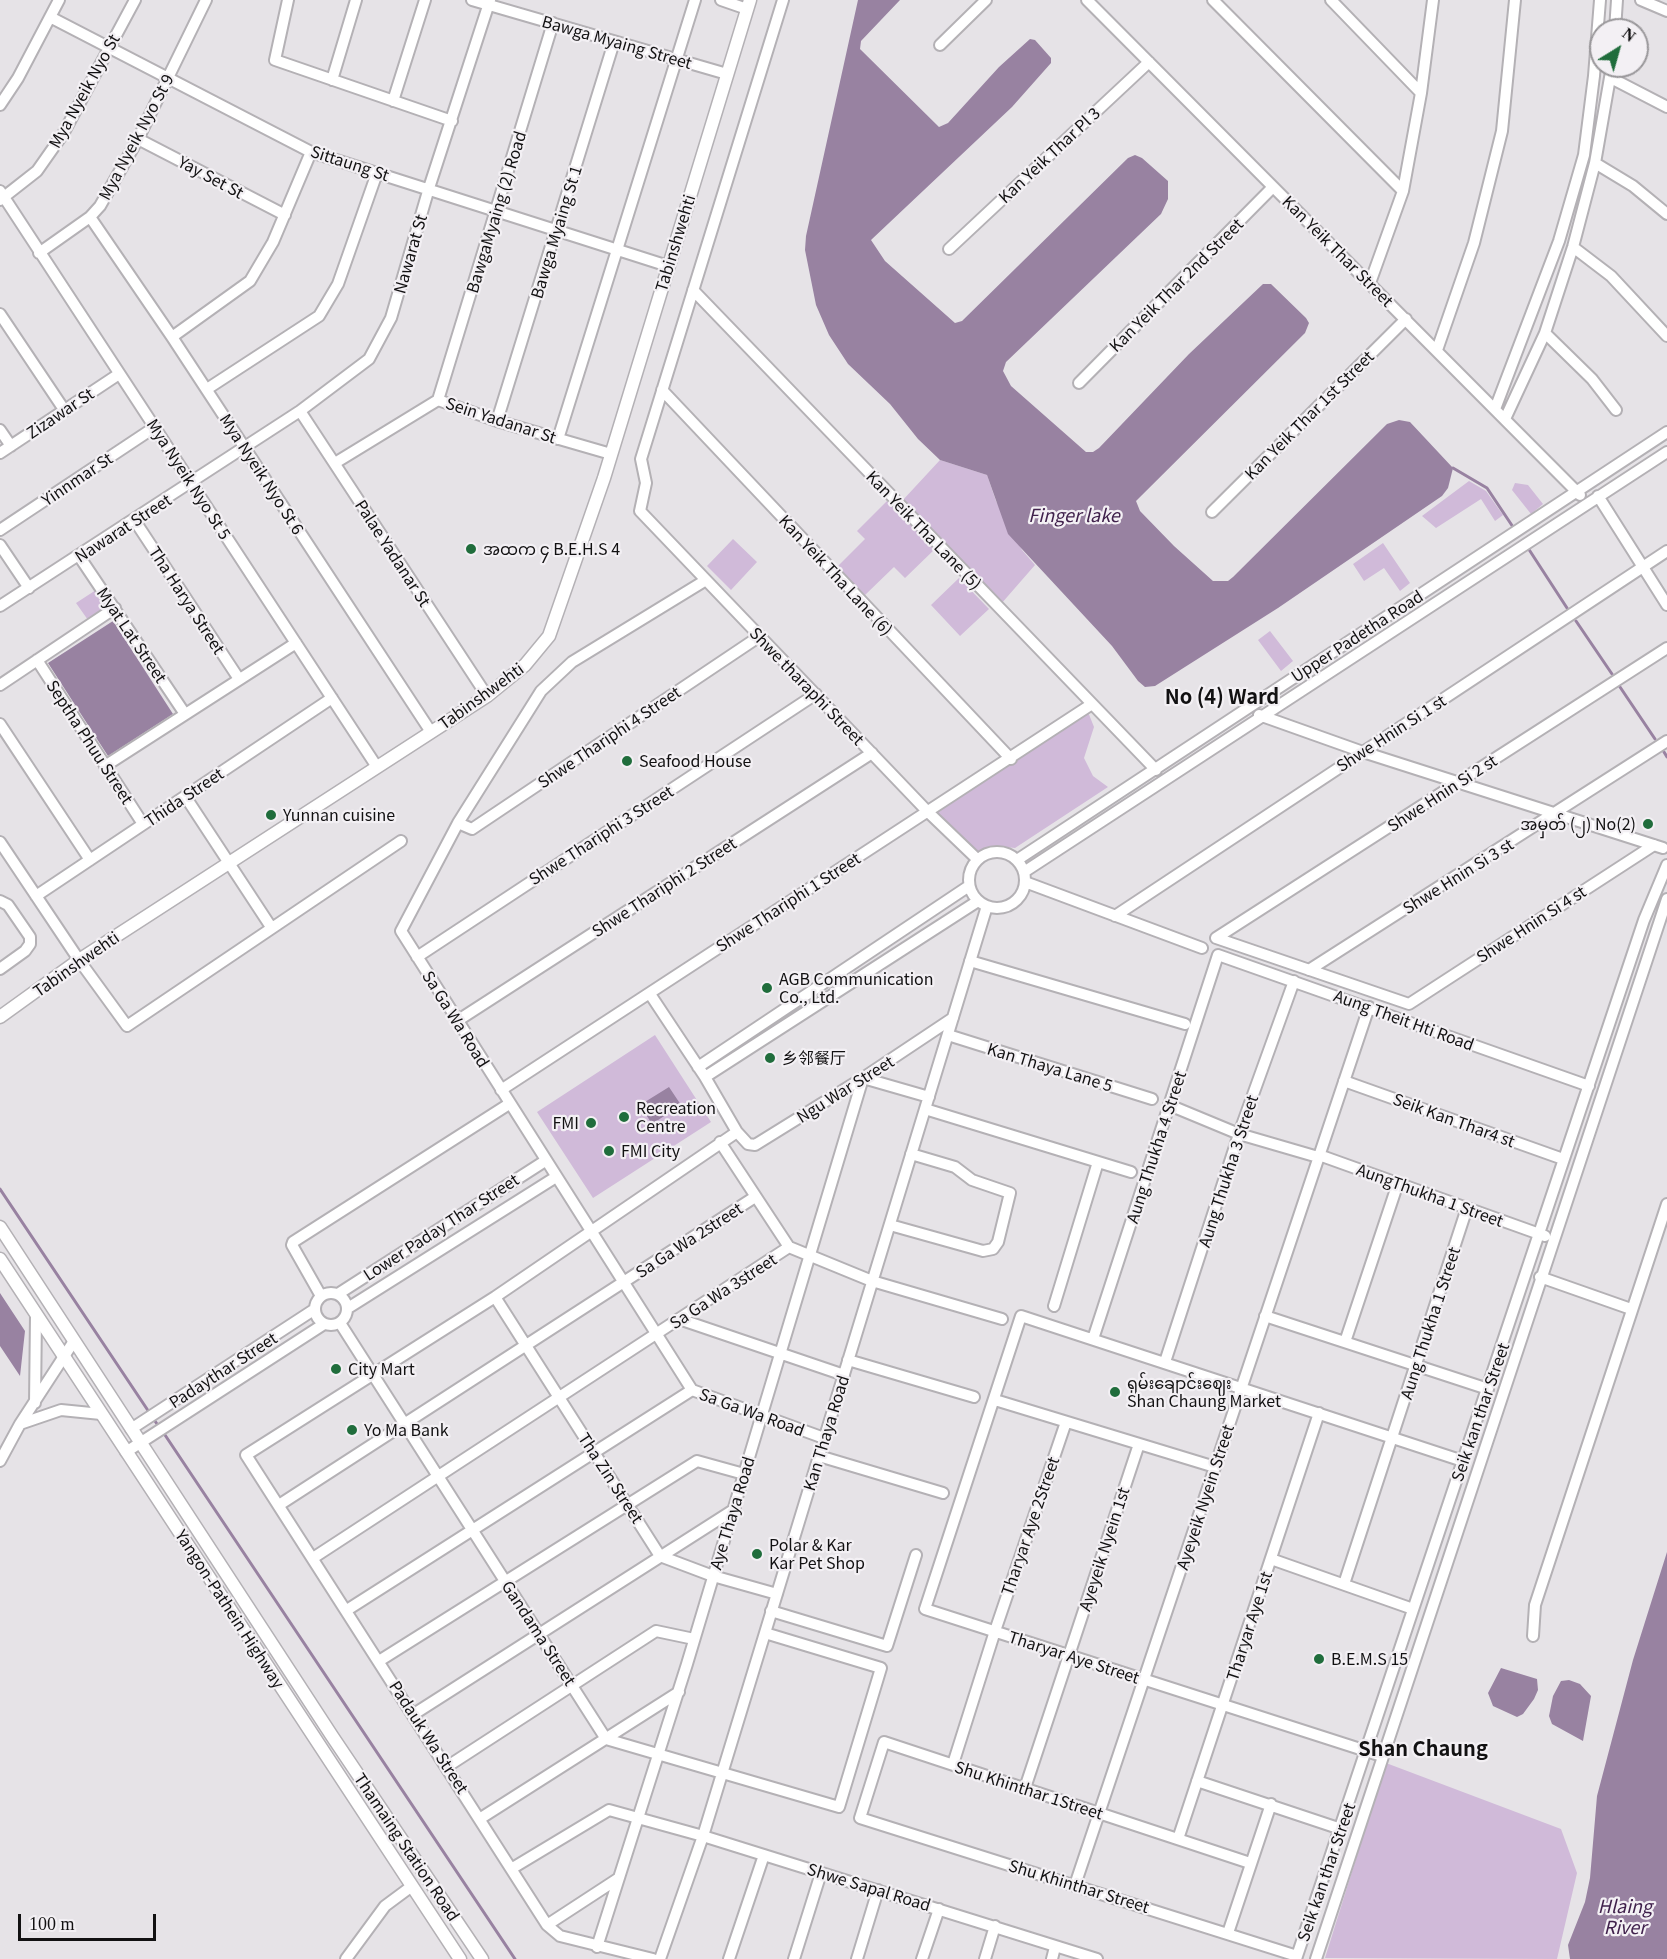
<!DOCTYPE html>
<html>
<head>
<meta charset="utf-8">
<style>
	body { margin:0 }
	#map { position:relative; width:1667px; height:1959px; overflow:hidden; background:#e6e3e7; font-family:Georgia,serif }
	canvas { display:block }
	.north { position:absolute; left:1589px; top:18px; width:60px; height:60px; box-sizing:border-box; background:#f3f0f4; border:2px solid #99979a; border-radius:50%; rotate:37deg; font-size:16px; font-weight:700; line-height:24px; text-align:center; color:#121112 }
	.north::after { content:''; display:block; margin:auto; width:21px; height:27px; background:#206d3c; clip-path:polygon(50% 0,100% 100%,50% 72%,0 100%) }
	.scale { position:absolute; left:18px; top:1914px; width:138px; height:27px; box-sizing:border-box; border:3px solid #121112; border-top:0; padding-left:8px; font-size:18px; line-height:21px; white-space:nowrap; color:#121112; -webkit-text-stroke:4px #f3f0f4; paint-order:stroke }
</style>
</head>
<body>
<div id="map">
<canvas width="1667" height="1959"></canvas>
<div class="north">N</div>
<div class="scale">100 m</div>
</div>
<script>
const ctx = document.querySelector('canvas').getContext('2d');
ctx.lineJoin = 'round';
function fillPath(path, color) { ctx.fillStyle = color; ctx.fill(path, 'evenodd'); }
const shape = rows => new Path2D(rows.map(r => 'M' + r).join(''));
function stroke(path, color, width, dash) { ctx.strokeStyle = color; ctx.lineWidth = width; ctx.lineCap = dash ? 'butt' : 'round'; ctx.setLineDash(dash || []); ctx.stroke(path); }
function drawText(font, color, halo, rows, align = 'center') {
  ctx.font = font + ' Georgia,"Noto Sans SC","Noto Sans Myanmar",serif'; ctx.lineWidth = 4.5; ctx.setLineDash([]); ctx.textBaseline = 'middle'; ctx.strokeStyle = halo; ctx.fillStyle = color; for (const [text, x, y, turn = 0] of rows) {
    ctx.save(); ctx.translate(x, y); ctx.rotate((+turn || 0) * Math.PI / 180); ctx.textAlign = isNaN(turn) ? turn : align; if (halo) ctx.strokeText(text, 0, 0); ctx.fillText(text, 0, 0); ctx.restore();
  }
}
const green = shape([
	[940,460,987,475,996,501,1022,550,1035,565,1001,604,902,501],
	[1469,481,1486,491,1503,515,1495,521,1481,499,1436,528,1422,516],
	[1515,483,1528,485,1543,504,1531,514,1512,490],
	[887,501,935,549,905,578,894,567,865,595,837,567,865,539,857,531],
	[733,539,757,562,731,590,707,566],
	[1383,543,1410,583,1400,591,1384,568,1364,581,1353,564],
	[959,578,989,609,960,636,931,605],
	[96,590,107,607,88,620,76,603],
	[1270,631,1293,661,1281,671,1258,640],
	[1088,712,1094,727,1084,758,1093,776,1108,787,1015,848,996,846,977,852,936,811],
	[655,1035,711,1122,593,1198,537,1112],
	[1386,1763,1561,1829,1577,1873,1557,1959,1325,1958]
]);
const water = shape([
	[858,0,900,0,861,41,860,49,939,127,948,123,999,67,1030,39,1035,40,1051,58,1051,63,1012,107,871,240,885,261,955,323,962,321,1128,158,1135,155,1142,158,1168,181,1168,199,1161,214,1006,362,1003,371,1011,386,1086,452,1093,452,1099,448,1189,354,1263,284,1271,284,1306,318,1309,323,1305,333,1136,501,1140,511,1174,546,1213,581,1228,581,1233,577,1387,424,1399,420,1410,422,1453,468,1448,488,1442,496,1278,608,1155,686,1145,687,1138,681,1112,646,1008,534,987,475,940,460,918,439,890,404,848,364,829,335,816,305,805,250,806,236],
	[113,621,173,714,108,756,48,663],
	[669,1087,681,1105,652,1124,640,1105],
	[0,1293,25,1331,20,1376,0,1346],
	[1667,1552,1667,1959,1570,1959,1568,1945,1585,1902,1590,1878,1597,1796,1633,1660],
	[1501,1668,1537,1679,1538,1690,1534,1699,1523,1714,1517,1717,1493,1706,1488,1693],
	[1569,1680,1580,1684,1591,1696,1583,1741,1552,1724,1549,1716,1553,1696,1561,1681]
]);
const stream = shape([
	[1453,468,1487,488,1513,527],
	[1528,548,1567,608],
	[1576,621,1612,674],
	[1620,687,1655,739],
	[1664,752,1667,757],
	[0,1189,159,1427],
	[163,1432,515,1959]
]);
const minor = shape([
	[288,0,275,60,452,121],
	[472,0,727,74],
	[721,0,747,9],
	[783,0,641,459,646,483,640,511,927,811,977,859],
	[1087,0,1580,495],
	[1213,0,1403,191],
	[1331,0,1421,93],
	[1641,0,1667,11],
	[50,17,311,152,668,266],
	[1615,30,1617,0],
	[940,45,986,0],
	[1611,78,1667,107],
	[332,80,356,0],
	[393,101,425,0],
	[0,105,18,78,59,0],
	[138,139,285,215],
	[1595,163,1633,186,1667,214],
	[0,191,377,767],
	[0,200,37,171,63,134,135,0],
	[90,217,172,337,431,732],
	[1573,247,1611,276,1667,336],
	[949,249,1149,62],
	[39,253,90,217,100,206,138,139,206,0],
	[1370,283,1403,191,1421,93,1433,0],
	[693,290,1156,770],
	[0,314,65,411],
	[1545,333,1592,379,1616,410],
	[172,337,250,281,273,242,311,152],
	[1437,350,1474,243,1502,131,1515,0],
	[1079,383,1273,187],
	[207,389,319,316,338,284,377,173],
	[662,390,1011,759],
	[438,400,553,23],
	[1495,409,1559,241,1584,155,1594,76,1600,0],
	[300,411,487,696],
	[1505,419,1545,333,1573,247,1595,163,1612,66],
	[497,421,614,42],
	[0,430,11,446],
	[558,439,695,0],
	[0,453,119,374],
	[335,463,438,400,497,421,611,454],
	[1598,496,1667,605],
	[1212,512,1406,319],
	[135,521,239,679],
	[0,530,155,427],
	[0,545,29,588],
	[79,556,185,714],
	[706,580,572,662,541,691,458,823,401,931,692,1390,824,1438],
	[0,606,300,411,369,359,391,318,429,188,490,0],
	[37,660,143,824],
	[0,685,115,608],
	[1259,715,1363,752,1663,848],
	[0,724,90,860],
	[105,766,296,643],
	[185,796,271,927],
	[458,823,472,829,760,636],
	[0,842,79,960,127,1026,401,841],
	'969 880a28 28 0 1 1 56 0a28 28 0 1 1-56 0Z',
	[1017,860,1667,432],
	[1024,872,1667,452],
	[1025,882,1202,948],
	[36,896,332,698],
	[0,901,8,905,30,937,30,944,25,951,0,969],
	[1115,916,1667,551],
	[1216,938,1667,648],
	[1216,938,1409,1004,1654,845],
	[417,957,816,694],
	[970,961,1185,1024],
	[1309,970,1667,741],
	[650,994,705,1077,737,1132,748,1144,755,1145,863,1078,953,1018],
	[457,1021,872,753],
	[948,1035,1152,1099],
	[698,1067,969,886],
	[705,1077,978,901],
	[1344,1081,1563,1159],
	[501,1090,1092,704],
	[1169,1105,1239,1134,1318,1157],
	[925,1109,1131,1172],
	[720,1142,789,1247,872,1281,1002,1319],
	[1319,1155,1545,1236],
	[890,1225,983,1251,993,1249,998,1242,1010,1193,972,1180,955,1167,911,1154],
	[1540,1277,1631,1309],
	'315 1309a16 16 0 1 1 32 0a16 16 0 1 1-32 0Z',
	[338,1294,545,1161],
	[321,1296,292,1245,293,1242,509,1104],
	[495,1297,660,1556,713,1576,777,1594],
	[1054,1306,1098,1162],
	[348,1308,556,1177],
	[1265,1316,1488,1389],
	[679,1319,844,1375],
	[340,1323,606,1739,839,1807,881,1668,765,1633],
	[1093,1339,1218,955,1589,1086],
	[1345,1342,1398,1183],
	[848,1360,974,1397],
	[1165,1362,1241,1128,1294,981],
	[995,1400,1215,1467],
	[35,1403,36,1314],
	[20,1424,61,1410,101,1414],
	[131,1429,315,1309],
	[126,1452,324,1324],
	[819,1456,943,1493],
	[0,1461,20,1424,74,1341],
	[279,1505,755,1197],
	[313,1558,789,1247],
	[1271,1559,1413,1609],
	[1344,1584,1467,1208],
	[347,1610,692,1390],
	[771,1611,887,1646,916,1555],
	[1533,1636,1535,1605,1667,1204],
	[379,1661,697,1461,744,1474],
	[414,1714,735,1509],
	[1382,1756,925,1609,1021,1316,1463,1461],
	[953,1764,995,1631,1066,1422],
	[448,1766,656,1631,694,1639],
	[1197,1781,1341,1829],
	[1025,1788,1139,1444],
	[481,1818,679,1692],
	[1178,1839,1319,1413],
	[1250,1863,884,1742,860,1818,1297,1956],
	[511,1869,609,1810,703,1836,1097,1959],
	[1075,1885,1369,1007],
	[547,1925,619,1878],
	[1228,1933,1271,1804],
	[597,1947,687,1664,863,1078,929,1097],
	[346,1959,385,1906,412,1886],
	[653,1959,560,1936,547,1925,246,1455,495,1297,737,1132],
	[660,1959,703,1836,987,906],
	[729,1959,764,1855],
	[794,1959,821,1873],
	[857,1959,878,1890],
	[922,1959,939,1909],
	[985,1959,995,1926],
	[1052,1959,1055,1947],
	[1296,1959,1644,920,1667,865],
	[1316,1959,1667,899]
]);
const major = shape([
	[0,1017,79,960,487,696,525,665,549,636,604,478,750,0],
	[0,1227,332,1736,482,1959],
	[0,1259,460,1959]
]);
const markers = [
	[471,549,6,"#206d3c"],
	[627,761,6,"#206d3c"],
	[271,815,6,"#206d3c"],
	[1648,824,6,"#206d3c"],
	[767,988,6,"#206d3c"],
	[770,1058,6,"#206d3c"],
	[624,1117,6,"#206d3c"],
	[591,1123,6,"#206d3c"],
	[609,1151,6,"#206d3c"],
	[336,1369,6,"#206d3c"],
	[1115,1392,6,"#206d3c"],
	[352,1430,6,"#206d3c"],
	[757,1554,6,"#206d3c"],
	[1319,1659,6,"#206d3c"]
];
const streetNames = [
	["Bawga Myaing Street",617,42,16],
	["Mya Nyeik Nyo St",84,91,-61],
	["Mya Nyeik Nyo St 9",136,137,-62],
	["Kan Yeik Thar Pl 3",1049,155,-43],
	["Sittaung St",350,163,18],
	["Yay Set St",211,177,28],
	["BawgaMyaing (2) Road",496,212,-73],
	["Bawga Myaing St 1",556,232,-73],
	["Tabinshwehti",675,243,-73],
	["Kan Yeik Thar Street",1338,251,45],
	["Nawarat St",410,254,-74],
	["Kan Yeik Thar 2nd Street",1176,285,-45],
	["Zizawar St",60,413,-34],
	["Kan Yeik Thar 1st Street",1309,415,-45],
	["Sein Yadanar St",501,420,18],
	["Mya Nyeik Nyo St 6",262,474,57],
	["Yinnmar St",77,479,-34],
	["Mya Nyeik Nyo St 5",189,479,57],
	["Nawarat Street",123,528,-33],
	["Kan Yeik Tha Lane (5)",924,530,46],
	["Palae Yadanar St",393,553,57],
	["Kan Yeik Tha Lane (6)",836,575,47],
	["Tha Harya Street",187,600,57],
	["Myat Lat Street",132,635,56],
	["Upper Padetha Road",1357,636,-33],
	["Shwe tharaphi Street",807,686,46],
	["Tabinshwehti",481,696,-36],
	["Shwe Hnin Si 1 st",1391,733,-33],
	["Shwe Thariphi 4 Street",609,737,-34],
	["Septha Phuu Street",90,742,57],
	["Shwe Hnin Si 2 st",1442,793,-33],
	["Thida Street",184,797,-34],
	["Shwe Thariphi 3 Street",601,835,-33],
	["Shwe Hnin Si 3 st",1458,876,-32],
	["Shwe Thariphi 2 Street",664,887,-33],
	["Shwe Thariphi 1 Street",788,902,-33],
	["Shwe Hnin Si 4 st",1531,924,-33],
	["Tabinshwehti",76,964,-35],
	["Sa Ga Wa Road",456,1019,58],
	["Aung Theit Hti Road",1404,1020,20],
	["Kan Thaya Lane 5",1050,1067,17],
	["Ngu War Street",845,1089,-32],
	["Seik Kan Thar4 st",1454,1120,20],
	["Aung Thukha 4 Street",1156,1147,-72],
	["Aung Thukha 3 Street",1228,1171,-72],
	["AungThukha 1 Street",1430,1195,20],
	["Lower Paday Thar Street",441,1227,-33],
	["Sa Ga Wa 2street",689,1240,-33],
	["Sa Ga Wa 3street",723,1291,-33],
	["Aung Thukha 1 Street",1430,1323,-72],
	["Padaythar Street",223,1370,-33],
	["Sa Ga Wa Road",752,1412,20],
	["Seik kan thar Street",1480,1412,-71],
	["Kan Thaya Road",826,1433,-73],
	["Tha Zin Street",611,1478,57],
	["Ayeyeik Nyein Street",1205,1497,-72],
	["Aye Thaya Road",732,1513,-73],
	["Tharyar Aye 2Street",1030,1526,-71],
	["Ayeyeik Nyein 1st",1104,1549,-72],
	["Yangon-Pathein Highway",230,1609,57],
	["Tharyar Aye 1st",1249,1626,-72],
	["Gandama Street",539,1633,57],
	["Tharyar Aye Street",1074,1657,18],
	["Padauk Wa Street",429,1737,57],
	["Shu Khinthar 1Street",1029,1790,18],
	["Thamaing Station Road",407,1847,56],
	["Seik kan thar Street",1326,1872,-71],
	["Shu Khinthar Street",1079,1886,17],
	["Shwe Sapal Road",869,1887,17]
];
const poiNames = [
	["အထက ၄ B.E.H.S 4",483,549],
	["Seafood House",639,761],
	["Yunnan cuisine",283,815],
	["အမှတ် (၂) No(2)",1636,824,"right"],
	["AGB Communication",779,979],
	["Co., Ltd.",779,997],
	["乡邻餐厅",782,1058],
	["Recreation",636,1108],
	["Centre",636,1126],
	["FMI",579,1123,"right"],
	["FMI City",621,1151],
	["City Mart",348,1369],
	["ရှမ်းချောင်းဈေး",1127,1383],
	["Shan Chaung Market",1127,1401],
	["Yo Ma Bank",364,1430],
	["Polar & Kar",769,1545],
	["Kar Pet Shop",769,1563],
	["B.E.M.S 15",1331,1659]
];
const waterNames = [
	["Finger lake",1074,515],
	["Hlaing",1625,1906],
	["River",1625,1927]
];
const quarterNames = [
	["No (4) Ward",1222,696],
	["Shan Chaung",1423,1748]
];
fillPath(green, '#d0bad9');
fillPath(water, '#9882a1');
stroke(stream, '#9882a1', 3);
stroke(minor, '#b4b1b5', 14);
stroke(major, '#b4b1b5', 15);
stroke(minor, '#fff', 10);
stroke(major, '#fff', 12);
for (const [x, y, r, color] of markers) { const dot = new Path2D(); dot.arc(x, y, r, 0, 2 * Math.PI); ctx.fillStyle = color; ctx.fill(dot); stroke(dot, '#f3f0f4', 2); }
drawText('16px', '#121112', '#f3f0f4', streetNames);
drawText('16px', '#121112', '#f3f0f4', poiNames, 'left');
drawText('italic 18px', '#40214c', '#f3f0f4', waterNames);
drawText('bold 20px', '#121112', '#f3f0f4', quarterNames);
</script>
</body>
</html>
